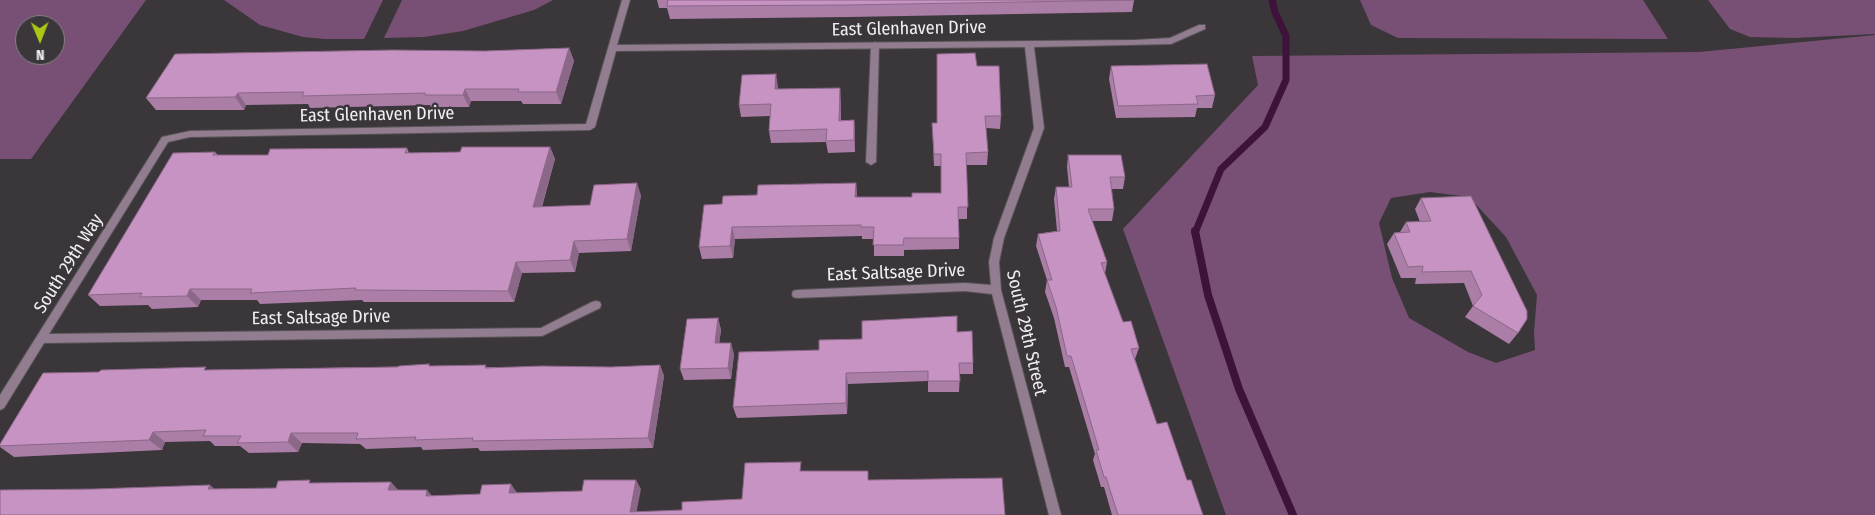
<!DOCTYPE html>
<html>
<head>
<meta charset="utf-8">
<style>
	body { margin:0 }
	#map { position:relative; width:1875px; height:515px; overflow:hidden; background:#3a3639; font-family:"Fira Sans Condensed",sans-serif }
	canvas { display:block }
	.north { position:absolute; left:15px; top:15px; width:50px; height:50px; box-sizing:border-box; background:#3a3639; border:1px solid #848083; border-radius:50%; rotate:179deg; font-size:14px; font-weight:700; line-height:20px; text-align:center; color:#f2eff2 }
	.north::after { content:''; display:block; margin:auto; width:18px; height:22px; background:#abc614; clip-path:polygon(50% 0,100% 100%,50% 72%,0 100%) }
</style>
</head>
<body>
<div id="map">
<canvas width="1875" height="515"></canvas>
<div class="north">N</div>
</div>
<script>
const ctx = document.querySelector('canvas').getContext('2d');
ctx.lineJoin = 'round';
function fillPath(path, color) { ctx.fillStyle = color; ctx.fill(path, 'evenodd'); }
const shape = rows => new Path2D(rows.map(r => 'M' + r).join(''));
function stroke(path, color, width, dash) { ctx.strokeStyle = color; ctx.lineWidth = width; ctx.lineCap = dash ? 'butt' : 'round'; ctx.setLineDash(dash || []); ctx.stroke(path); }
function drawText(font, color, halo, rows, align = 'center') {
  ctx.font = font + ' "Fira Sans Condensed",sans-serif'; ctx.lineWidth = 5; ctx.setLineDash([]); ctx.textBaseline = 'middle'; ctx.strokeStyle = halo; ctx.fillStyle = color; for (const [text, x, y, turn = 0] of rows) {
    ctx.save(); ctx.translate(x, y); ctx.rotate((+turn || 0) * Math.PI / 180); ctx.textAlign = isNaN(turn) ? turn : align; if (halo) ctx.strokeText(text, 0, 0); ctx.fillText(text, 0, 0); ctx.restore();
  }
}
const green = shape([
	[0,0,146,0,31,159,0,159],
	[25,25,55,25,55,55,25,55],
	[224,0,383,0,364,39,325,39,303,37,260,25],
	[402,0,553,0,534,10,463,31,424,37,384,38],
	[1360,0,1643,0,1668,39,1398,38,1371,25],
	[1708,0,1875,0,1875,34,1795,38,1750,37,1730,29],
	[1875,35,1875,515,1226,515,1123,229,1258,85,1252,56,1699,52],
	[1430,192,1469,197,1506,237,1537,295,1534,332,1535,350,1496,363,1468,352,1409,318,1392,278,1379,223,1391,198]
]);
const streamFar1 = shape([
	[1195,233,1221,169,1265,127,1286,80,1286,36,1275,12,1272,0]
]);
const stream = shape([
	[1195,231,1208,295,1239,389,1293,515]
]);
const service = shape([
	[875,42,879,45,876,162,871,165,866,162,871,45,875,42]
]);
const minor = shape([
	[622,0,630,0,617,45,1135,40,1170,38,1199,25,1205,25,1205,29,1171,44,1034,47,1044,128,1004,238,999,262,1001,290,1061,515,1049,515,992,294,965,291,797,298,793,297,792,294,793,291,797,290,965,283,991,285,989,262,994,238,1034,128,1025,47,616,51,595,127,590,130,190,137,168,142,49,334,541,328,592,302,596,301,600,302,601,305,600,308,542,336,44,343,4,408,0,410,0,395,162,137,190,131,586,124,622,0]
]);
const wall = shape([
	[657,0,1134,0,1132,12,848,17,670,19,667,8,659,8],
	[569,48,574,61,561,104,523,104,521,101,471,101,469,107,431,107,430,105,310,108,308,104,246,105,244,110,156,110,146,98,485,51],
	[977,66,1001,116,1000,129,986,128,988,152,987,165,967,165,967,219,959,219,959,249,904,250,904,256,874,256,874,239,862,239,862,236,735,239,733,258,702,259,699,247,722,204,757,195,856,183,857,197,912,197,941,193,941,166,934,166,932,123,937,123],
	[1111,66,1215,95,1212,108,1197,108,1195,117,1116,118,1109,79],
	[778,86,778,89,841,101,841,120,854,120,855,132,855,152,828,153,826,142,771,143,769,131,770,116,741,117,739,105],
	[550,147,555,159,542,207,590,205,641,195,631,251,579,253,575,272,522,273,514,302,364,302,362,300,260,304,257,300,201,300,198,307,152,309,148,305,100,306,88,295,215,152,218,155,268,155,407,148,409,153,460,152],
	[1068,155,1125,177,1123,189,1111,189,1114,209,1112,221,1092,221,1107,262,1105,274,1123,322,1139,348,1135,359,1157,424,1187,480,1203,515,1112,515,1104,487,1101,487,1093,460,1095,454,1069,367,1065,367,1054,318,1045,292,1047,280,1036,246,1038,234,1057,231,1054,199,1056,187,1069,187,1067,167],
	[1421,198,1518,333,1509,344,1465,317,1473,306,1464,283,1415,284,1416,278,1401,278,1387,244,1394,233,1400,232,1406,222,1420,222,1415,209],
	[718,318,721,330,719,343,734,354,731,379,684,380,680,369],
	[862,339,973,363,973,374,960,374,959,392,928,392,928,381,848,384,847,414,737,418,733,407,819,350],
	[660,365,664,376,653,448,480,451,478,448,423,450,421,447,366,449,360,444,302,443,298,452,249,453,240,446,215,446,210,441,165,442,162,450,14,457,0,447,0,444,99,372,431,366,488,367,611,367]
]);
const shadedWall = shape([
	[569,48,574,61,561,104,556,92],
	[776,74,778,86,777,102,775,89],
	[840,88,841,101,840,133,839,121],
	[465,89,471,101,469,107,463,95],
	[238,93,246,105,244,110,235,97],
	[854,120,855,132,855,152,854,140],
	[550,147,555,159,538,219,533,207],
	[637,183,641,195,631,251,627,239],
	[856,183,857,195,856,209,855,197],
	[732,227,735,239,733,258,730,246],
	[574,241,579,253,575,272,570,260],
	[516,262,522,273,514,302,508,291],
	[190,289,201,300,198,307,187,296],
	[718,318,721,330,718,354,715,343],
	[731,343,734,354,731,379,728,368],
	[660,365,664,376,653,448,648,438],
	[846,373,848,384,847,414,846,403],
	[153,432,165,442,162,450,149,440],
	[291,433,302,443,298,452,288,442],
	[636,480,641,489,636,515,630,512],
	[391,482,400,492,388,490],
	[511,484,518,494,509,493],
	[210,485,222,495,208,489],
	[427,490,436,500,426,496]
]);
const building = shape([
	[668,0,1133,0,847,5,667,6,668,0],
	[569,48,556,92,518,92,519,89,465,89,463,95,425,95,425,93,302,96,304,92,238,93,235,97,146,98,175,54,393,50,485,51,569,48],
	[975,53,977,66,999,66,1001,116,985,116,988,152,966,153,968,207,958,207,959,238,904,238,903,245,873,245,874,227,861,227,861,225,732,227,730,246,699,247,704,205,722,204,723,196,757,195,758,185,856,183,855,197,912,197,912,193,941,193,941,154,934,154,932,123,937,123,937,54,975,53],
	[1207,64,1215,95,1196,96,1198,104,1118,106,1111,66,1207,64],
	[776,74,775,89,840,88,839,121,854,120,854,140,826,141,827,129,769,131,771,104,739,105,742,75,776,74],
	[462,147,550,147,533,207,590,205,594,185,637,183,627,239,574,241,570,260,516,262,508,291,355,290,356,288,250,293,252,289,190,289,187,296,140,297,142,293,88,295,173,153,215,152,213,155,268,155,270,149,407,148,405,153,460,152,462,147],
	[1068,155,1121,155,1125,177,1110,177,1114,209,1088,209,1107,262,1101,263,1123,322,1131,321,1139,348,1131,349,1157,424,1167,422,1187,480,1191,480,1203,515,1118,515,1106,477,1104,477,1096,450,1099,450,1071,356,1067,356,1056,307,1047,280,1052,280,1038,234,1060,231,1056,187,1072,187,1068,155],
	[1471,196,1527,311,1527,319,1518,333,1473,306,1482,295,1471,271,1422,272,1423,266,1408,267,1394,233,1410,232,1406,222,1431,221,1421,198,1471,196],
	[957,316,957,332,972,331,973,363,959,363,960,381,928,381,928,371,846,373,846,403,733,407,739,352,819,350,819,340,862,339,862,321,957,316],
	[718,318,715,343,731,343,728,368,680,369,687,319,718,318],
	[429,364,429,366,486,365,485,368,542,366,611,367,660,365,648,438,472,441,473,438,415,440,416,437,356,439,358,433,291,433,288,442,237,443,241,436,203,436,206,430,153,432,149,440,0,446,0,444,43,373,99,372,101,370,206,367,204,370,398,367,399,366,429,364],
	[801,462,800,471,868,471,868,480,1002,478,1005,515,0,515,0,490,94,489,210,485,208,489,276,488,278,481,310,480,309,483,391,482,388,490,427,490,426,496,480,494,482,485,511,484,509,493,582,491,584,480,636,480,630,512,682,510,682,502,742,499,745,463,801,462]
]);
const streetNames = [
	["East Glenhaven Drive",909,29,-1],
	["East Glenhaven Drive",377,115,-1],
	["South 29th Way",69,264,-58],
	["East Saltsage Drive",896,273,-2],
	["East Saltsage Drive",321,318,-1],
	["South 29th Street",1026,333,77]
];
fillPath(green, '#785075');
stroke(streamFar1, '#3d133b', 7);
stroke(stream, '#3d133b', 8);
stroke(service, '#575457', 2);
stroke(minor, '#575457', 2);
fillPath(service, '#927c90');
fillPath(minor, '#927c90');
fillPath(wall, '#aa7ea7');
fillPath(shadedWall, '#8b6788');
fillPath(building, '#c693c2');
stroke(building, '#8b6788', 1);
drawText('18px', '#f2eff2', '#3a3639', streetNames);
</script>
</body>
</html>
